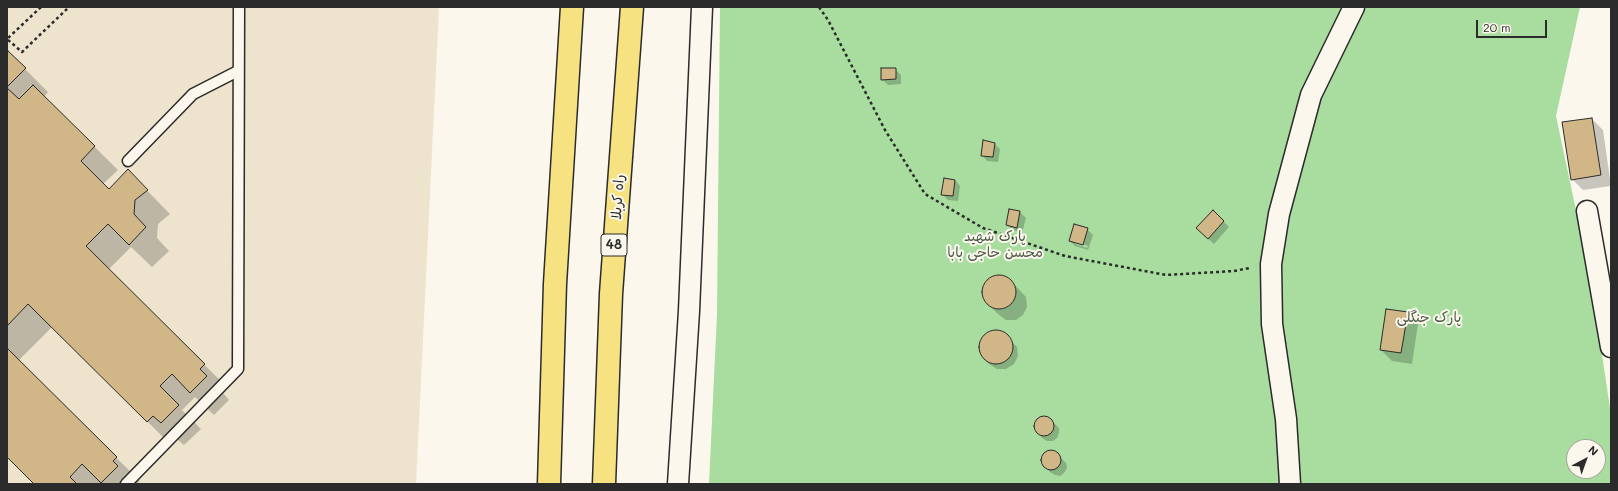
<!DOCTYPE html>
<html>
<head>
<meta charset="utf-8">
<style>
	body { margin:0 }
	#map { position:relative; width:1618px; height:491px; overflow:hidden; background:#fbf7ec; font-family:Mali,sans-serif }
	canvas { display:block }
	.frame { position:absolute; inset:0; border:8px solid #2b2b2b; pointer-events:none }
	.north { position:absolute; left:1566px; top:439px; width:40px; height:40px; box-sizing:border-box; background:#fbf7ec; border:1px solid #a8a59f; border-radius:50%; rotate:41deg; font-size:11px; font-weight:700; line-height:16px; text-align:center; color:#2b2b2b }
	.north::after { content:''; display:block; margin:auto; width:14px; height:18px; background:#2b2b2b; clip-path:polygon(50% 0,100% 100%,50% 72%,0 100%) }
	.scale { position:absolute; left:1476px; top:20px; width:71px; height:18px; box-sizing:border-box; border:2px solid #2b2b2b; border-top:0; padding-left:5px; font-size:12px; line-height:14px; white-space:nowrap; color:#2b2b2b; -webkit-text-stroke:3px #fbf7ec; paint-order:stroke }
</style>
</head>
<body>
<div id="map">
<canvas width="1618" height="491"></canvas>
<div class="frame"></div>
<div class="north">N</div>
<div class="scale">20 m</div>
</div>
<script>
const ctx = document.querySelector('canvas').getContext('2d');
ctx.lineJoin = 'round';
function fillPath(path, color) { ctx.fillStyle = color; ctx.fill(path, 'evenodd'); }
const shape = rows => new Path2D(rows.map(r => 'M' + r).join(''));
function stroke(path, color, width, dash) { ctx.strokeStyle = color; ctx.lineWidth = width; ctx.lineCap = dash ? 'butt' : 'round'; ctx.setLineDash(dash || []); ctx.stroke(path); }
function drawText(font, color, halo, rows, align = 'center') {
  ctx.font = font + ' Mali,"Playpen Sans Arabic",sans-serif'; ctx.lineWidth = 4; ctx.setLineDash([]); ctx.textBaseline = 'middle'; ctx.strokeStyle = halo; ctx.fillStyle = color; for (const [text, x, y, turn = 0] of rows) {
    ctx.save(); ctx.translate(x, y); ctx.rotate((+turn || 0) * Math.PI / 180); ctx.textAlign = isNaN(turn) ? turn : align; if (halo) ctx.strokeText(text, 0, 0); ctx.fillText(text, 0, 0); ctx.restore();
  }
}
const built = shape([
	[7,7,439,7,416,484,7,484]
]);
const green = shape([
	[720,7,1580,7,1556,116,1591,281,1611,415,1611,484,709,484,717,314],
	[1574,447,1598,447,1598,471,1574,471]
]);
const shadow = shape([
	[8,52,48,92,44,97,118,170,103,184,109,190,128,171,170,214,158,224,157,238,169,251,152,267,131,247,108,270,228,388,223,393,229,400,214,415,195,397,182,410,201,429,184,445,177,439,171,445,52,327,18,361,140,481,137,484,35,484,7,456],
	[895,69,901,75,901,84,888,85,882,79],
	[1592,119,1603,130,1611,186,1583,190,1572,179],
	[995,144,1000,149,998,162,987,161,982,155],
	[955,180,960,186,958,201,948,200,942,194],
	[1010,210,1020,212,1026,218,1022,233,1013,230,1007,225],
	[1213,211,1229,227,1214,244,1203,234],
	[1087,229,1093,235,1088,250,1075,246,1070,241],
	[1075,242,1088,246,1087,248,1075,244],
	[999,276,1009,279,1026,297,1027,307,1023,315,1016,320,1006,320,998,314,987,303,983,295,985,285,991,278],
	[1407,313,1418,324,1412,364,1392,361,1381,350],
	[996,331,1005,334,1017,347,1018,356,1014,364,1006,369,997,369,989,364,983,358,979,349,981,340,987,333],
	[1044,416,1049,418,1059,428,1059,433,1057,438,1053,441,1047,441,1042,438,1037,432,1035,427,1035,422,1039,418],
	[1051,451,1056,453,1066,463,1067,468,1064,473,1060,476,1055,475,1050,472,1044,466,1042,462,1043,456,1046,452]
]);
const building = shape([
	[8,51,26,68,7,87,7,52,8,51],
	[881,68,896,68,896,79,881,80,881,68],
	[33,85,95,146,81,161,109,189,128,169,148,190,135,200,134,214,146,227,129,245,108,224,86,246,205,364,200,369,207,376,190,393,172,374,160,386,179,405,161,423,153,416,147,422,28,304,7,326,7,88,19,99,33,85],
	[1592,118,1601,175,1571,180,1562,122,1592,118],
	[983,140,995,143,993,157,981,156,983,140],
	[944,178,955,180,953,196,941,195,944,178],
	[1009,209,1020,211,1017,228,1006,225,1009,209],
	[1213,210,1224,221,1208,239,1196,228,1213,210],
	[1074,224,1088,228,1083,245,1069,241,1074,224],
	'982 292a17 17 0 1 1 34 0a17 17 0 1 1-34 0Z',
	[1386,309,1408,312,1401,353,1380,350,1386,309],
	'979 347a17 17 0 1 1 34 0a17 17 0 1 1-34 0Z',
	[7,348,117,457,113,461,118,466,101,483,82,464,70,477,77,484,34,484,7,457,7,348],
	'1034 426a10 10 0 1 1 20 0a10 10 0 1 1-20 0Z',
	'1041 460a10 10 0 1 1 20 0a10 10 0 1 1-20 0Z'
]);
const path = shape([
	[41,7,7,39,22,52,69,7],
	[819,7,828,20,885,130,925,194,983,228,1065,256,1166,275,1234,271,1250,268]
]);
const lane = shape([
	[128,161,193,94,238,71],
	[126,484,238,369,239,7]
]);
const street = shape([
	[1587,211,1611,347],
	[678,484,689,311,702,7],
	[1290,484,1286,419,1272,324,1271,264,1279,214,1311,95,1354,7]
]);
const primary = shape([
	[549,484,555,284,572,7],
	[604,484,611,294,632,7]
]);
const shields = [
	[614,245,26]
];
const shieldNames = [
	["48",614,245]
];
const streetNames = [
	["راه کربلا",618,197,-86]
];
const parkNames = [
	["پارک شهید",995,237],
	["محسن حاجی بابا",995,253],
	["پارک جنگلی",1429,318]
];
fillPath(built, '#eee4ce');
fillPath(green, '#a8dd9f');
fillPath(shadow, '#0003');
fillPath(building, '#d1b787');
stroke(building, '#2b2b2b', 1);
stroke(lane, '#2b2b2b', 13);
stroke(street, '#2b2b2b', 23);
stroke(primary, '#2b2b2b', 25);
stroke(path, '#2b2b2b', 2.5, [3, 3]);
stroke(lane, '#fbf7ec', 10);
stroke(street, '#fbf7ec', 20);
stroke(primary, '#f7e281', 22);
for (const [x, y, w] of shields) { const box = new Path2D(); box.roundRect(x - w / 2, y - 11, w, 22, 3); ctx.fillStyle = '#fbf7ec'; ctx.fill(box); stroke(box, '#2b2b2b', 1); }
drawText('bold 13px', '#2b2b2b', null, shieldNames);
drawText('14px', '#2b2b2b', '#fbf7ec', streetNames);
drawText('14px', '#4a5848', '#fbf7ec', parkNames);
</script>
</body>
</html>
